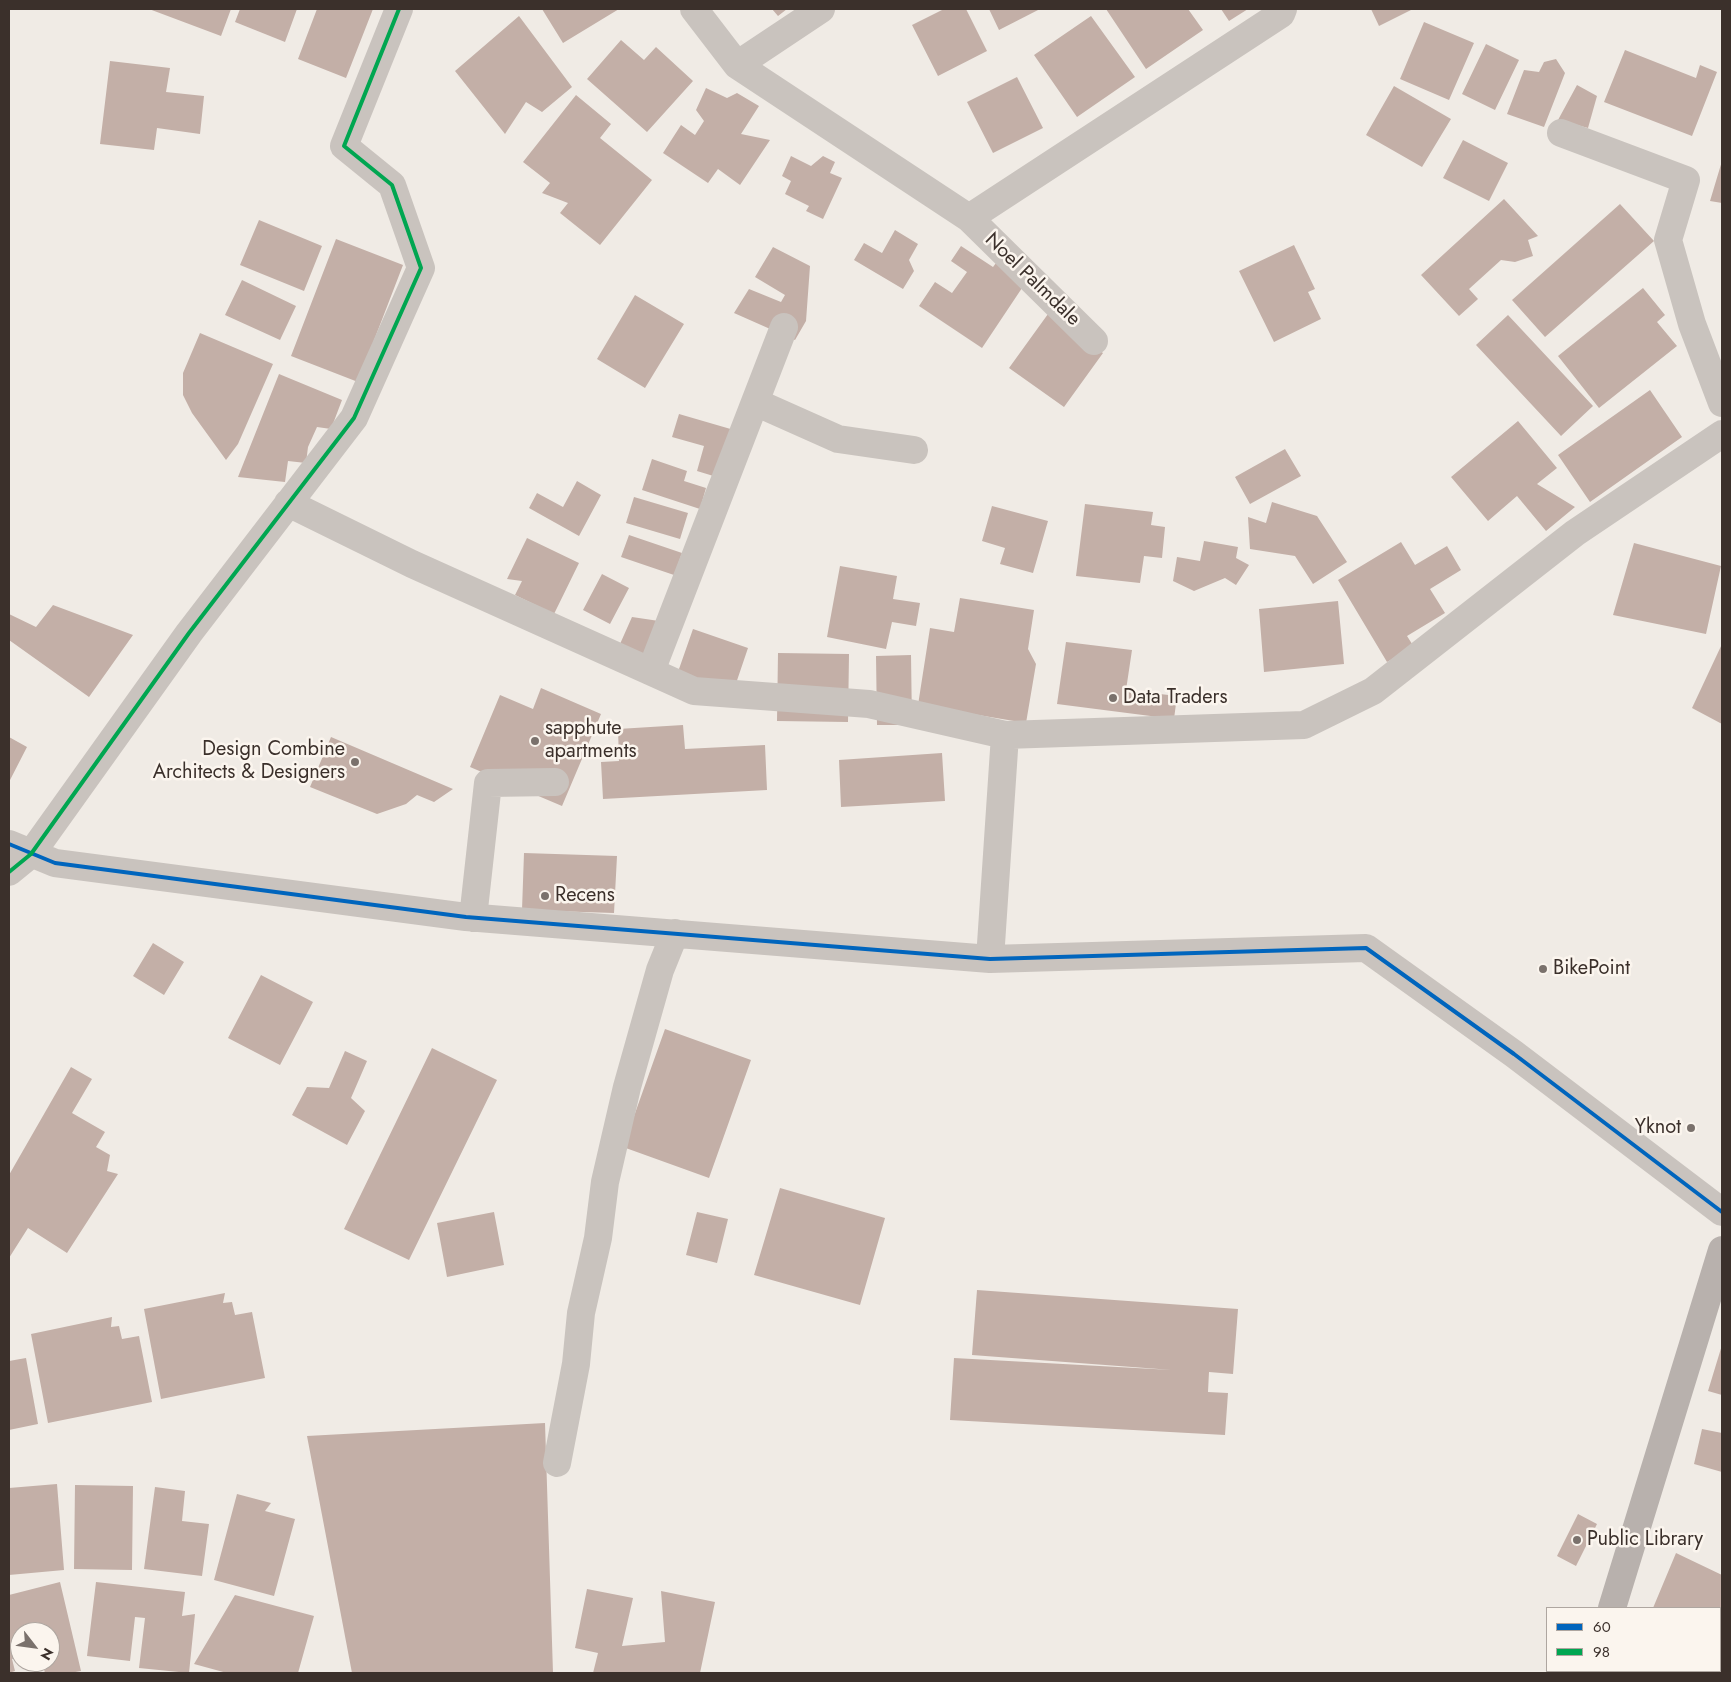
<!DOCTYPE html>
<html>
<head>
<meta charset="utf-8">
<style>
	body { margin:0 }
	#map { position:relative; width:1731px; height:1682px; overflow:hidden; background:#f0ebe5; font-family:Jost,sans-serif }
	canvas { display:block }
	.frame { position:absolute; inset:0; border:10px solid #3b302b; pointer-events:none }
	.legend { position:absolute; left:1546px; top:1607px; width:175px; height:65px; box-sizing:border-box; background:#fbf5ee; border:1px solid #aea6a0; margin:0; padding:6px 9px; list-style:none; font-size:15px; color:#3b302b }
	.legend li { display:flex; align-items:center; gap:10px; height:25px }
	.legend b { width:25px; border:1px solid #aea6a0 }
	.north { position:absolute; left:10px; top:1622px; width:50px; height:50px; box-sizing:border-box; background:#fbf5ee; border:1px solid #aea6a0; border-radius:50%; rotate:120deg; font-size:14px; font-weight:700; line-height:20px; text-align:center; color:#3b302b }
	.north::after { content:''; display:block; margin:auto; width:18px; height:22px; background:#7a716c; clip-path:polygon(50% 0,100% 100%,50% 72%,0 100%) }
</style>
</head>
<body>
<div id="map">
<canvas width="1731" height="1682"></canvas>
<div class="frame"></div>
<ul class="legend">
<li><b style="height:6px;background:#0065bd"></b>60</li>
<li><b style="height:6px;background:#00a651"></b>98</li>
</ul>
<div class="north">N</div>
</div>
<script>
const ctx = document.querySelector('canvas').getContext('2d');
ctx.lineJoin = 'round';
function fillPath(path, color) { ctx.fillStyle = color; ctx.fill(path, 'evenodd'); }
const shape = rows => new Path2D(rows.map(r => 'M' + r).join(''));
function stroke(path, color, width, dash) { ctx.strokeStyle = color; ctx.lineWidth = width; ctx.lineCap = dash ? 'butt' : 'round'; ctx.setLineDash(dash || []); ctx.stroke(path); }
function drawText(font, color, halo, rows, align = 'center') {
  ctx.font = font + ' Jost,sans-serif'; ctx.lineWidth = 5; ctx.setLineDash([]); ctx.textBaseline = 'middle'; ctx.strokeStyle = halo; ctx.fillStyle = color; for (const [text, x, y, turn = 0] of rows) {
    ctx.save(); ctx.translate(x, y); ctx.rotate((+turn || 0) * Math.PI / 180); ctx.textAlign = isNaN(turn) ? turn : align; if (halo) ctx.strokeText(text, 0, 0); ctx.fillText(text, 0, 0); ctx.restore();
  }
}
const building = shape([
	[149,9,231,9,221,36],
	[240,9,297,9,285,42,235,22],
	[317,9,373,9,346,78,298,59],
	[542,9,619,9,563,43],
	[772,9,787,9,778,16],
	[944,9,966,9,987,51,938,76,912,25],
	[989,9,1040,9,999,30],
	[1106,9,1188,9,1203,30,1146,69],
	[1221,9,1248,9,1229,21],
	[1371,9,1413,9,1379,26],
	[519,16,572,87,542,112,526,102,505,134,455,71],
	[1091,16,1135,77,1077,117,1034,55],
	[1424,22,1474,43,1449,100,1400,79],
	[621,40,644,60,656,47,693,81,647,132,587,79],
	[1486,44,1519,60,1495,110,1462,94],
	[1625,50,1696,78,1700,65,1717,72,1692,136,1604,102],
	[1556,59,1565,73,1544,127,1507,114,1524,70,1539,72,1544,62],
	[110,61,170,68,166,92,204,96,200,134,157,128,154,150,100,144],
	[1017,77,1043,128,993,153,967,102],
	[1577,85,1597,96,1588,128,1558,120],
	[1394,86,1451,119,1422,167,1366,135],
	[706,88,727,98,737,93,759,106,741,134,770,140,740,185,718,169,708,183,663,153,681,125,695,135,704,121,696,110],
	[576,95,611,124,600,138,652,180,600,245,560,213,568,203,542,193,550,183,523,162],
	[1463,140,1508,163,1489,201,1443,178],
	[791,156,811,166,823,156,835,162,830,173,842,178,823,219,806,211,809,206,785,194,791,181,782,176],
	[1722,161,1722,203,1710,201],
	[1504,199,1538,236,1528,240,1533,256,1515,262,1501,260,1469,289,1478,299,1459,316,1421,275],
	[1620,204,1654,241,1545,337,1512,300],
	[259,220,322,246,304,291,240,265],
	[895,230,918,244,909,260,914,271,903,289,854,260,864,243,882,253],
	[336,239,403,265,358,382,291,356],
	[1294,245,1315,289,1308,292,1321,319,1274,342,1239,271],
	[961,246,993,267,999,259,1028,279,982,348,919,306,935,282,952,293,967,272,951,261],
	[773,247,810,266,806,321,795,340,734,313,749,289,781,302,785,295,755,277],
	[242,280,296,306,280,340,225,315],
	[1643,288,1665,315,1657,322,1677,346,1599,408,1558,356],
	[635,295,684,324,645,388,597,359],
	[1048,314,1103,353,1064,407,1009,368],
	[1508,315,1593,406,1561,436,1476,345],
	[200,333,273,364,238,444,226,460,192,413,183,395,183,373],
	[279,374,342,400,331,429,317,427,308,447,306,463,288,461,285,482,238,477],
	[1650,390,1682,437,1590,502,1558,455],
	[679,414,734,430,720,478,697,471,704,446,672,437],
	[1518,421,1557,468,1537,484,1575,507,1546,531,1517,496,1488,521,1451,477],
	[1285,449,1301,476,1250,504,1235,477],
	[652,459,687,471,684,481,706,488,700,509,642,490],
	[577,481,601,495,579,536,529,508,537,493,563,507],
	[634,497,688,513,680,539,626,523],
	[1272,502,1317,516,1347,562,1313,584,1295,556,1250,549,1248,517,1266,523],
	[1085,504,1153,512,1151,525,1165,527,1162,558,1144,556,1140,583,1076,576],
	[992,506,1048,521,1033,573,1000,564,1005,548,982,541],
	[629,535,682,553,674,575,621,557],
	[527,538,579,563,554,614,515,595,522,581,507,579],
	[1204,541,1238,547,1236,558,1249,565,1236,585,1225,578,1194,591,1173,581,1177,557,1200,561],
	[1401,542,1415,565,1447,546,1461,570,1430,589,1445,613,1407,636,1414,647,1387,662,1338,580],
	[1634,543,1721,566,1706,634,1613,615],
	[840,566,897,576,893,599,920,603,916,626,892,622,886,649,827,637],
	[602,574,629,588,610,624,583,610],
	[960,598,1034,610,1028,649,1036,664,1026,723,918,705,930,628,954,632],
	[1338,601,1344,664,1264,672,1259,609],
	[53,605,133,635,89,697,9,640,9,614,36,627],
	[632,617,659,621,644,655,620,644],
	[693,629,748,648,728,707,672,689],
	[1066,642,1132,650,1126,690,1177,696,1174,719,1057,704],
	[1722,644,1722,724,1692,708],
	[778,653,849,654,848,722,777,721],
	[911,655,912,725,877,725,876,656],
	[541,688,601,714,562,806,470,767,500,695,533,709],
	[683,725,685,749,765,745,767,790,603,799,601,762,619,761,618,729],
	[9,737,27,747,9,782],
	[331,737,453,789,434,802,417,795,406,804,377,814,310,787],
	[942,753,945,801,841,807,839,760],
	[524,853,617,856,614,913,522,910],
	[153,943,184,962,164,995,133,976],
	[261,975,313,1002,280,1065,228,1038],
	[665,1029,751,1060,709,1178,623,1147],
	[432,1048,497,1080,409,1260,344,1229],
	[345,1051,367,1061,351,1098,365,1111,347,1145,292,1115,307,1087,329,1088],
	[71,1067,92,1079,72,1113,105,1132,96,1147,110,1155,107,1171,118,1174,67,1253,28,1228,9,1258,9,1175],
	[780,1188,885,1218,860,1305,754,1275],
	[494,1212,504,1265,447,1277,437,1223],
	[697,1212,728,1219,717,1263,686,1255],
	[977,1290,1238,1309,1233,1374,1209,1372,1208,1392,1228,1393,1225,1435,950,1420,954,1358,1172,1370,972,1355],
	[225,1293,223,1303,232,1302,235,1315,252,1312,265,1378,161,1399,144,1309],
	[112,1317,111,1327,119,1326,122,1339,139,1336,152,1402,48,1423,31,1334],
	[1722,1345,1722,1395,1708,1391],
	[26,1358,38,1424,9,1430,9,1361],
	[545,1423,553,1673,352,1673,307,1436],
	[1702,1429,1722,1433,1722,1472,1694,1464],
	[57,1484,64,1570,9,1575,9,1488],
	[75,1485,133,1486,132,1570,74,1569],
	[155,1487,185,1491,182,1521,209,1524,202,1576,144,1569],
	[237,1494,271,1503,265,1511,295,1519,274,1596,214,1580],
	[1578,1514,1597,1524,1576,1566,1557,1556],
	[1676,1553,1722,1575,1722,1631,1720,1631,1720,1608,1653,1608],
	[60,1582,81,1671,70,1673,45,1673,42,1662,50,1662,50,1632,20,1632,20,1657,12,1659,15,1671,9,1673,9,1595],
	[96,1582,185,1592,182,1616,195,1614,189,1673,139,1668,145,1618,135,1617,130,1661,87,1656],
	[587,1589,633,1598,622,1646,665,1642,661,1591,715,1602,700,1673,593,1673,598,1653,575,1648],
	[235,1595,314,1616,298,1673,227,1673,194,1664],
	[29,1662,41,1662,31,1671]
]);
const minor = shape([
	[694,9,737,65,969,218,1281,14,1283,9],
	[737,65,821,9],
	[1561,133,1686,180,1668,240,1692,324,1722,403],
	[969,218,1094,341],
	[755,402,838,439,914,450],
	[288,503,412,564,694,691,869,704,1005,735,1304,725,1373,691,1575,533,1722,434],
	[651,671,784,327],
	[9,844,55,863,466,917,990,959,1366,948,1514,1054,1722,1212],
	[9,872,31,854,189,633,354,418,421,268,392,185,344,146,399,9],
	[473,918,488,783,555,782],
	[990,959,1005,735],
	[557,1463,576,1364,581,1313,598,1238,605,1182,627,1087,660,970,675,933]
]);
const major = shape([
	[1612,1608,1722,1250],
	[1593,1673,1594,1671]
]);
const bus1 = shape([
	[9,844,55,863,466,917,990,959,1366,948,1514,1054,1722,1212]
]);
const bus2 = shape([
	[9,872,31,854,189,633,354,418,421,268,392,185,344,146,399,9]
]);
const markers = [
	[1113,698,5,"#7a716c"],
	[535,741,5,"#7a716c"],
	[355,762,5,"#7a716c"],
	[545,896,5,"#7a716c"],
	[1543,969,5,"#7a716c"],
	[1691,1128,5,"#7a716c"],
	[1577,1540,5,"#7a716c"]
];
const streetNames = [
	["Noel Palmdale",1032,280,44]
];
const poiNames = [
	["Data Traders",1123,698],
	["sapphute",545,729],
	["apartments",545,752],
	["Design Combine",345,750,"right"],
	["Architects & Designers",345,773,"right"],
	["Recens",555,896],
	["BikePoint",1553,969],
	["Yknot",1681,1128,"right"],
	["Public Library",1587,1540]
];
fillPath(building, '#c3afa7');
stroke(minor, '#c9c3be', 28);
stroke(major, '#b8b1ad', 28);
stroke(bus1, '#0065bd', 4);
stroke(bus2, '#00a651', 4);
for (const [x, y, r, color] of markers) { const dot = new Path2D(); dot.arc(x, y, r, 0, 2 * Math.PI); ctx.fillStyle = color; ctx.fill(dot); stroke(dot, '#fbf5ee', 2); }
drawText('20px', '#3b302b', '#fbf5ee', streetNames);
drawText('20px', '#3b302b', '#fbf5ee', poiNames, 'left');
</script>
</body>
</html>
